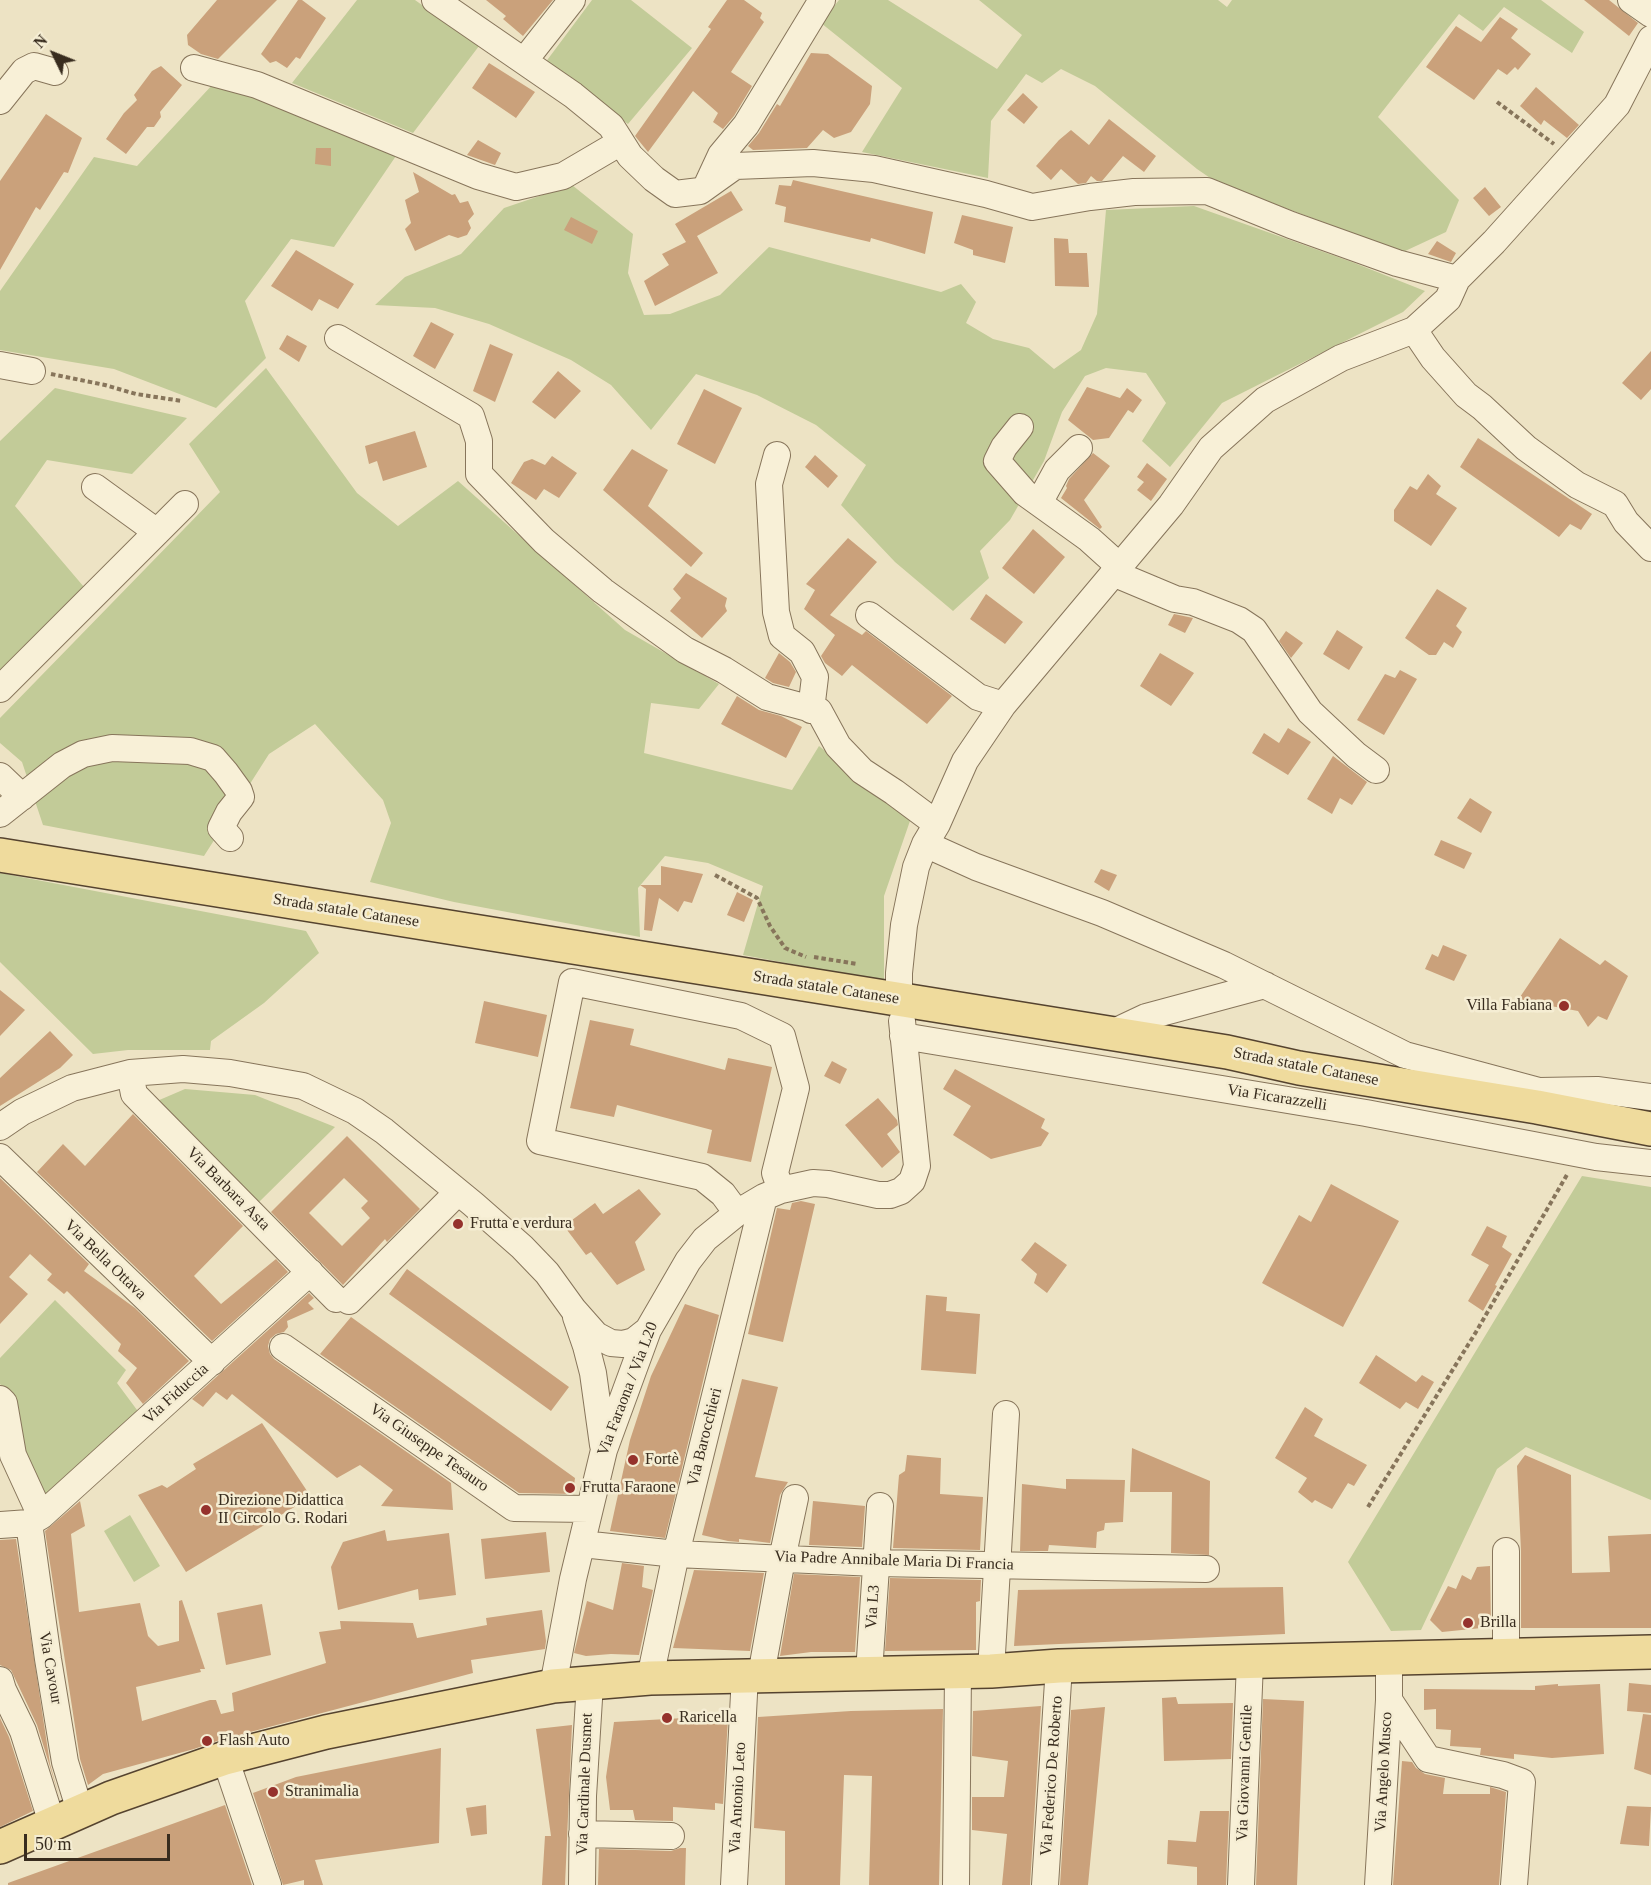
<!DOCTYPE html>
<html>
<head>
<meta charset="utf-8">
<style>
	body { margin:0 }
	#map { position:relative; width:1651px; height:1885px; overflow:hidden; background:#ede3c4; font-family:"Times New Roman",serif }
	canvas { display:block }
	.north { position:absolute; left:24px; top:24px; width:60px; height:60px; -webkit-text-stroke:4px #f5edd3; paint-order:stroke; rotate:313deg; font-size:16px; font-weight:700; line-height:24px; text-align:center; color:#382c1e }
	.north::after { content:''; display:block; margin:auto; width:21px; height:27px; background:#382c1e; clip-path:polygon(50% 0,100% 100%,50% 72%,0 100%) }
	.scale { position:absolute; left:24px; top:1834px; width:146px; height:27px; box-sizing:border-box; border:3px solid #382c1e; border-top:0; padding-left:8px; font-size:18px; line-height:21px; white-space:nowrap; color:#382c1e; -webkit-text-stroke:4px #f5edd3; paint-order:stroke }
</style>
</head>
<body>
<div id="map">
<canvas width="1651" height="1885"></canvas>
<div class="north">N</div>
<div class="scale">50 m</div>
</div>
<script>
const ctx = document.querySelector('canvas').getContext('2d');
ctx.lineJoin = 'round';
function fillPath(path, color) { ctx.fillStyle = color; ctx.fill(path, 'evenodd'); }
const shape = rows => new Path2D(rows.map(r => 'M' + r).join(''));
function stroke(path, color, width, dash) { ctx.strokeStyle = color; ctx.lineWidth = width; ctx.lineCap = dash ? 'butt' : 'round'; ctx.setLineDash(dash || []); ctx.stroke(path); }
function drawText(font, color, halo, rows, align = 'center') {
  ctx.font = font + ' "Times New Roman",serif'; ctx.lineWidth = 5; ctx.setLineDash([]); ctx.textBaseline = 'middle'; ctx.strokeStyle = halo; ctx.fillStyle = color; for (const [text, x, y, turn = 0] of rows) {
    ctx.save(); ctx.translate(x, y); ctx.rotate((+turn || 0) * Math.PI / 180); ctx.textAlign = isNaN(turn) ? turn : align; if (halo) ctx.strokeText(text, 0, 0); ctx.fillText(text, 0, 0); ctx.restore();
  }
}
const green = shape([
	[357,0,415,0,479,46,413,133,292,83],
	[592,0,631,0,692,48,628,124,545,63],
	[839,0,888,0,997,69,1022,35,979,0,1218,0,1227,7,1232,0,1541,0,1584,32,1572,53,1504,7,1483,31,1459,14,1378,117,1459,200,1446,232,1403,252,1216,182,1197,169,1095,86,1061,69,1042,83,1026,74,991,121,988,178,862,152,902,88,821,23],
	[214,83,398,153,334,247,291,239,245,301,266,358,216,408,114,369,0,350,0,291,94,157,137,166],
	[572,185,633,234,628,273,644,315,670,314,720,295,769,247,941,292,961,284,976,302,966,323,993,339,1029,348,1054,369,1081,350,1097,314,1106,210,1194,206,1352,262,1425,291,1403,312,1222,403,1170,467,1142,441,1166,403,1146,373,1106,368,1085,376,1062,412,1044,461,1010,520,980,551,989,578,953,611,895,562,841,505,866,465,816,425,757,395,696,374,651,430,611,385,571,360,489,324,435,308,375,305,405,277,461,254,504,208],
	[266,368,357,493,398,526,458,481,625,630,719,684,699,709,651,703,644,753,792,790,819,746,911,818,884,896,884,981,743,955,763,886,708,863,665,856,638,888,640,937,454,902,370,882,391,823,383,800,315,724,269,754,204,856,43,825,22,762,0,743,0,718,220,492,189,444],
	[55,388,187,418,132,474,47,460,15,506,84,587,0,678,0,441],
	[0,873,306,931,319,953,264,1003,211,1041,210,1050,128,1050,93,1054,0,962],
	[185,1089,255,1095,335,1127,258,1203,157,1101],
	[1582,1176,1651,1187,1651,1500,1526,1447,1497,1469,1421,1630,1391,1631,1348,1562],
	[55,1300,126,1370,117,1383,140,1414,44,1496,24,1454,15,1400,0,1384,0,1358],
	[130,1515,160,1566,134,1582,104,1531]
]);
const building = shape([
	[217,0,277,0,218,59,201,54,188,45,187,35],
	[298,0,302,0,326,18,300,59,296,57,287,68,276,61,270,63,261,54],
	[486,0,553,0,523,36,503,19,506,16],
	[727,0,744,0,762,13,760,18,764,22,731,72,752,86,734,116,723,129,713,122,718,113,693,91,648,152,635,136,711,29,708,27],
	[1584,0,1609,0,1638,23,1629,36],
	[1500,17,1518,29,1511,38,1531,54,1518,70,1515,67,1507,75,1498,69,1474,100,1426,67,1456,26,1481,42],
	[811,53,828,54,872,86,870,104,851,132,834,138,823,130,807,148,753,150,748,146,759,133,777,104,780,106],
	[489,63,535,92,516,118,472,88],
	[161,66,182,85,160,112,161,117,154,127,147,127,126,154,106,139,124,113,137,100,134,95,152,71],
	[1536,87,1579,125,1567,138,1544,120,1541,125,1520,106],
	[1023,93,1038,107,1024,124,1007,110],
	[46,114,82,138,68,173,64,172,40,210,36,207,0,270,0,181],
	[1109,119,1156,156,1144,172,1123,156,1102,181,1097,181,1091,176,1086,183,1078,184,1061,169,1051,180,1036,166,1059,140,1071,130,1089,145],
	[478,140,501,153,495,165,467,155],
	[316,148,331,148,331,166,315,164],
	[413,172,452,195,455,194,460,203,468,201,474,214,468,221,471,228,467,235,458,238,449,235,415,251,405,229,411,223,405,200,419,192],
	[793,180,933,212,925,254,871,238,870,242,784,222,786,207,775,204,779,185,791,186],
	[1485,187,1501,207,1489,216,1473,198],
	[731,191,743,210,697,236,718,273,655,306,644,281,669,265,662,254,686,242,675,224],
	[962,215,1013,227,1005,263,973,255,973,250,954,243],
	[571,217,598,231,592,244,564,230],
	[1054,238,1068,239,1069,253,1087,253,1089,287,1055,286],
	[1437,241,1456,253,1451,262,1428,254],
	[296,250,354,284,338,309,319,299,312,311,271,286],
	[431,322,454,334,435,369,413,356],
	[287,335,307,346,299,362,279,349],
	[490,344,513,354,495,402,473,391],
	[1651,351,1651,389,1641,400,1622,383],
	[558,371,581,391,555,419,532,402],
	[1087,387,1120,398,1127,388,1142,400,1133,413,1128,410,1109,438,1093,440,1068,420],
	[704,389,742,408,715,464,677,444],
	[415,431,427,467,383,481,377,461,369,464,365,446],
	[1478,438,1592,514,1581,530,1570,524,1559,537,1460,467],
	[632,449,668,470,648,506,703,553,691,567,603,490],
	[1093,453,1110,466,1084,500,1102,527,1100,529,1061,498,1067,488,1066,486,1069,479],
	[815,455,838,476,828,488,805,467],
	[552,456,577,473,559,498,544,489,536,500,511,483,524,462,532,459,545,465],
	[1147,463,1167,479,1151,501,1137,490,1144,482,1137,477],
	[1428,474,1441,486,1436,494,1457,508,1431,546,1394,521,1394,510,1410,486,1417,490],
	[1033,529,1065,557,1034,594,1002,568],
	[848,538,877,562,830,615,862,635,866,631,952,696,927,724,852,665,842,676,825,663,821,656,835,635,804,609,815,590,806,584],
	[686,573,727,598,725,606,727,611,702,638,670,611,681,598,673,589],
	[1437,589,1467,608,1456,626,1462,632,1453,648,1444,642,1436,655,1429,655,1405,638],
	[986,594,1023,622,1005,644,970,619],
	[1174,614,1193,618,1185,633,1168,625],
	[1337,630,1363,647,1349,670,1323,654],
	[1286,631,1303,643,1291,658,1279,641],
	[779,653,790,662,796,672,789,687,773,683,765,678],
	[1160,653,1194,673,1171,706,1140,686],
	[1400,670,1417,679,1384,735,1357,720,1385,674,1395,678],
	[737,696,759,710,781,716,802,727,786,758,721,724],
	[1288,728,1311,742,1288,775,1252,753,1264,733,1279,743],
	[1333,756,1367,782,1352,805,1340,798,1332,814,1307,799],
	[1470,798,1492,812,1481,833,1457,818],
	[1441,840,1472,853,1464,869,1434,855],
	[661,866,703,874,692,903,684,901,678,912,659,898,652,931,644,930,646,889,640,885,661,885],
	[1101,869,1117,875,1109,891,1094,882],
	[737,892,753,900,744,922,727,915],
	[1560,938,1600,965,1605,960,1628,976,1607,1020,1598,1016,1588,1027,1578,1011,1518,1000],
	[1443,945,1467,955,1454,981,1425,969,1432,954,1438,957],
	[0,990,25,1010,0,1036],
	[484,1001,547,1015,538,1057,475,1043],
	[590,1020,634,1029,630,1045,725,1070,728,1058,772,1067,751,1162,707,1153,712,1130,617,1105,614,1117,570,1108],
	[50,1031,73,1055,60,1068,0,1106,0,1078],
	[832,1061,847,1069,840,1084,824,1076],
	[955,1069,1045,1119,1041,1128,1049,1133,1041,1146,991,1159,953,1135,971,1106,943,1089],
	[878,1098,897,1120,898,1125,887,1134,900,1152,882,1168,845,1125],
	[133,1114,243,1226,194,1276,221,1304,276,1259,288,1272,212,1341,37,1172,63,1144,85,1166],
	[347,1136,420,1209,387,1242,385,1239,343,1285,271,1212],
	[344,1178,368,1201,361,1208,370,1218,342,1246,309,1213],
	[0,1178,89,1264,84,1271,135,1308,189,1361,143,1404,126,1383,137,1368,118,1351,121,1344,67,1291,64,1294,47,1280,52,1274,30,1254,9,1277,28,1294,0,1324],
	[1331,1184,1399,1221,1343,1327,1262,1283,1299,1215,1311,1222],
	[639,1189,661,1214,635,1242,645,1270,617,1285,591,1252,586,1255,564,1226,595,1203,603,1214],
	[801,1201,815,1204,783,1342,748,1334,777,1208,790,1210,792,1203],
	[1487,1226,1507,1236,1502,1247,1512,1254,1495,1285,1497,1286,1483,1311,1468,1301,1489,1265,1471,1255],
	[1035,1242,1067,1265,1047,1293,1034,1283,1037,1274,1021,1260],
	[407,1269,569,1387,551,1411,389,1294],
	[309,1293,314,1298,308,1303,314,1309,287,1321,288,1327,284,1332,276,1334,270,1339,268,1346,270,1354,274,1359,451,1483,453,1510,381,1506,393,1490,360,1465,337,1478,232,1394,227,1400,216,1392,203,1407,192,1399],
	[926,1295,947,1297,946,1311,980,1314,976,1374,921,1370],
	[685,1304,719,1315,665,1538,610,1531,630,1440,651,1376],
	[351,1317,575,1478,573,1494,519,1493,320,1354],
	[1376,1355,1416,1382,1422,1375,1434,1382,1418,1409,1406,1402,1400,1409,1359,1383],
	[742,1379,778,1387,755,1477,788,1482,780,1495,770,1543,739,1539,739,1542,728,1541,702,1535],
	[1305,1407,1323,1419,1314,1436,1367,1465,1354,1486,1348,1483,1332,1509,1315,1500,1312,1503,1298,1492,1307,1478,1275,1458],
	[262,1423,311,1497,186,1572,138,1495,162,1485,167,1488,196,1469,193,1464],
	[1132,1448,1210,1481,1209,1555,1171,1553,1172,1492,1130,1492],
	[907,1455,941,1458,940,1494,983,1497,980,1550,893,1548,899,1475,905,1471],
	[1525,1455,1571,1475,1572,1573,1610,1572,1608,1536,1651,1534,1651,1628,1521,1628,1521,1551,1517,1466],
	[1066,1479,1125,1480,1123,1522,1105,1523,1104,1530,1097,1532,1096,1548,1049,1545,1048,1551,1020,1551,1022,1484,1066,1489],
	[80,1501,85,1526,71,1534,79,1612,140,1603,148,1636,158,1646,179,1641,179,1601,182,1600,205,1669,200,1669,201,1672,136,1687,142,1721,210,1700,216,1700,221,1714,234,1711,232,1693,326,1663,319,1632,341,1629,340,1621,413,1623,417,1638,487,1625,486,1618,542,1610,546,1641,545,1649,471,1660,473,1673,220,1740,194,1749,103,1774,88,1785,80,1759,45,1531],
	[813,1501,865,1506,862,1547,809,1545],
	[385,1530,387,1541,449,1533,456,1595,419,1600,418,1589,338,1610,331,1567,343,1542],
	[546,1532,550,1572,485,1579,481,1539],
	[16,1539,50,1764,60,1799,37,1725,11,1670,0,1665,0,1540],
	[622,1563,644,1566,642,1587,653,1590,639,1655,611,1654,586,1656,574,1653,587,1601,613,1610],
	[1490,1566,1491,1627,1442,1632,1430,1620,1448,1586,1456,1589,1462,1575,1471,1580,1477,1567],
	[694,1570,764,1573,750,1651,673,1648],
	[794,1574,860,1577,855,1652,811,1652,780,1656],
	[890,1578,981,1580,980,1601,976,1602,976,1650,885,1651],
	[1283,1587,1285,1634,1014,1646,1018,1590],
	[262,1604,271,1655,226,1665,217,1613],
	[1629,1683,1651,1685,1651,1713,1627,1711],
	[1558,1684,1558,1686,1600,1684,1604,1754,1552,1758,1514,1754,1514,1759,1480,1755,1481,1748,1450,1746,1451,1730,1436,1729,1436,1709,1424,1710,1424,1689,1535,1690,1535,1686],
	[1176,1697,1178,1704,1233,1703,1231,1759,1164,1761,1162,1698],
	[1263,1699,1304,1701,1297,1885,1256,1885],
	[1041,1706,1030,1885,1002,1885,1007,1834,972,1830,972,1797,1004,1797,1008,1761,972,1756,973,1711],
	[1105,1707,1088,1885,1060,1885,1071,1710],
	[943,1709,939,1885,869,1885,872,1776,844,1775,840,1885,785,1885,785,1831,754,1828,758,1717,851,1711],
	[1643,1714,1651,1715,1651,1775,1634,1769],
	[702,1715,728,1718,723,1804,715,1803,715,1810,673,1807,673,1821,635,1820,633,1810,610,1810,606,1777,614,1722,702,1717],
	[0,1718,9,1737,33,1811,0,1827],
	[572,1725,565,1885,542,1885,545,1836,551,1836,536,1729],
	[441,1748,439,1843,315,1860,323,1885,304,1885,304,1880,283,1885,253,1793,296,1777],
	[1402,1761,1412,1762,1416,1768,1425,1774,1445,1778,1443,1794,1490,1794,1490,1787,1506,1792,1499,1885,1393,1885],
	[225,1805,252,1885,8,1885,8,1883],
	[486,1805,487,1834,471,1836,466,1808],
	[1627,1806,1651,1807,1649,1846,1620,1844],
	[1200,1811,1229,1811,1226,1885,1197,1885,1197,1867,1167,1864,1168,1840,1196,1842],
	[680,1848,686,1848,685,1885,598,1885,599,1849,671,1851]
]);
const path = shape([
	[1497,102,1554,144],
	[51,374,105,385,136,394,182,401],
	[715,875,757,898,770,926,785,948,806,957],
	[814,957,857,964],
	[1368,1507,1476,1332,1568,1173]
]);
const minor = shape([
	[435,0,573,95,611,126,630,156,654,179,675,194,700,191,735,166,813,163,874,169,986,194,1032,207,1090,197,1134,192,1207,191,1291,225,1397,263,1457,279],
	[1631,0,1651,14],
	[524,61,572,0],
	[194,68,257,85,478,176,516,187,563,176,621,142],
	[0,101,24,71,34,66,55,72],
	[708,183,721,155,746,125,822,0],
	[1414,330,1433,358,1466,395,1482,407,1526,448,1577,485,1615,504,1626,522,1651,548],
	[338,338,471,416,479,441,479,474,544,541,603,591,685,650,724,670,767,697,819,711,838,746,862,771,894,792,937,824],
	[0,365,32,371],
	[1020,427,1004,447,997,461,1025,493,1089,539,1119,566],
	[777,455,769,484,776,612,782,636,802,652,815,677,811,710],
	[95,487,157,532],
	[1039,503,1057,470,1079,448],
	[1113,573,1175,599,1193,602,1239,620,1254,630,1310,712,1356,755,1376,770],
	[869,615,978,697,1003,705],
	[0,689,185,504],
	[0,776,22,797],
	[0,814,62,765,83,754,112,748,190,751,213,758,226,773,239,791,241,797,229,812,221,828,230,838],
	[925,844,976,867,1102,913,1224,965,1405,1055,1539,1091,1597,1090,1651,1097],
	[899,985,899,973,904,925,916,867,925,844,937,824,965,761,1003,705,1171,505,1211,448,1265,400,1341,358,1414,330,1448,299,1457,279,1494,242,1617,105,1651,39],
	[1112,1033,1146,1017,1265,985],
	[903,1036,1366,1113,1596,1157,1651,1163],
	[130,1073,134,1094,336,1299],
	[0,1127,22,1112,72,1088,130,1073,183,1069,230,1073,303,1086,355,1111,384,1131,473,1204,522,1247,547,1273,573,1309,596,1335,611,1343,623,1344,634,1341,648,1330],
	[0,1157,212,1362],
	[737,1213,723,1194,702,1177,540,1141,572,982,741,1016,782,1036,796,1088,775,1173,781,1190],
	[349,1301,458,1192],
	[576,1317,586,1346,593,1373,603,1445],
	[283,1347,514,1508,589,1509],
	[0,1399,4,1403,13,1455,41,1516],
	[29,1523,48,1659,65,1762,80,1811],
	[0,1525,29,1523,41,1516,310,1272],
	[582,1544,676,1554,876,1563,1206,1569],
	[1506,1656,1506,1551],
	[991,1671,1006,1414],
	[869,1673,880,1506],
	[761,1675,782,1559,795,1498],
	[650,1678,676,1554,764,1197],
	[0,1680,3,1690,23,1731,52,1823],
	[553,1686,573,1579,604,1450,648,1330,688,1261,705,1239,737,1213,764,1197,781,1190,813,1183,828,1184,878,1195,890,1195,901,1191,912,1181,917,1166,902,1021],
	[1389,1700,1428,1759,1503,1775,1522,1782,1514,1885],
	[225,1758,268,1885],
	[582,1834,671,1836],
	[582,1885,583,1796,590,1683],
	[734,1885,745,1675],
	[956,1885,958,1671],
	[1045,1885,1059,1666],
	[1241,1885,1250,1662],
	[1378,1885,1389,1700,1389,1658]
]);
const major = shape([
	[0,855,1227,1052,1299,1068,1537,1107,1651,1129],
	[0,1847,111,1798,225,1758,326,1732,553,1686,650,1678,991,1671,1059,1666,1651,1652]
]);
const markers = [
	[1564,1006,6,"#95322c"],
	[458,1224,6,"#95322c"],
	[633,1460,6,"#95322c"],
	[570,1488,6,"#95322c"],
	[206,1510,6,"#95322c"],
	[1468,1623,6,"#95322c"],
	[667,1718,6,"#95322c"],
	[207,1741,6,"#95322c"],
	[273,1792,6,"#95322c"]
];
const streetNames = [
	["Strada statale Catanese",346,911,9],
	["Strada statale Catanese",826,988,9],
	["Strada statale Catanese",1306,1067,11],
	["Via Ficarazzelli",1277,1098,9],
	["Via Barbara Asta",228,1189,45],
	["Via Bella Ottava",105,1260,44],
	["Via Faraona / Via L20",628,1389,-69],
	["Via Fiduccia",176,1394,-42],
	["Via Barocchieri",705,1437,-76],
	["Via Giuseppe Tesauro",429,1448,35],
	["Via Padre Annibale Maria Di Francia",894,1561,2],
	["Via L3",873,1607,-86],
	["Via Cavour",50,1668,80],
	["Via Angelo Musco",1384,1772,-87],
	["Via Giovanni Gentile",1245,1773,-88],
	["Via Federico De Roberto",1052,1776,-86],
	["Via Cardinale Dusmet",585,1784,-88],
	["Via Antonio Leto",738,1798,-87]
];
const poiNames = [
	["Villa Fabiana",1552,1006,"right"],
	["Frutta e verdura",470,1224],
	["Fortè",645,1460],
	["Frutta Faraone",582,1488],
	["Direzione Didattica",218,1501],
	["II Circolo G. Rodari",218,1519],
	["Brilla",1480,1623],
	["Raricella",679,1718],
	["Flash Auto",219,1741],
	["Stranimalia",285,1792]
];
fillPath(green, '#c2cb98');
fillPath(building, '#caa17b');
stroke(minor, '#87755b', 28);
stroke(major, '#55432f', 36);
stroke(path, '#87755b', 4, [4.5, 3]);
stroke(minor, '#f8f0d7', 26);
stroke(major, '#efdb9d', 33);
for (const [x, y, r, color] of markers) { const dot = new Path2D(); dot.arc(x, y, r, 0, 2 * Math.PI); ctx.fillStyle = color; ctx.fill(dot); stroke(dot, '#f5edd3', 2); }
drawText('16px', '#382c1e', '#f5edd3', streetNames);
drawText('16px', '#382c1e', '#f5edd3', poiNames, 'left');
</script>
</body>
</html>
